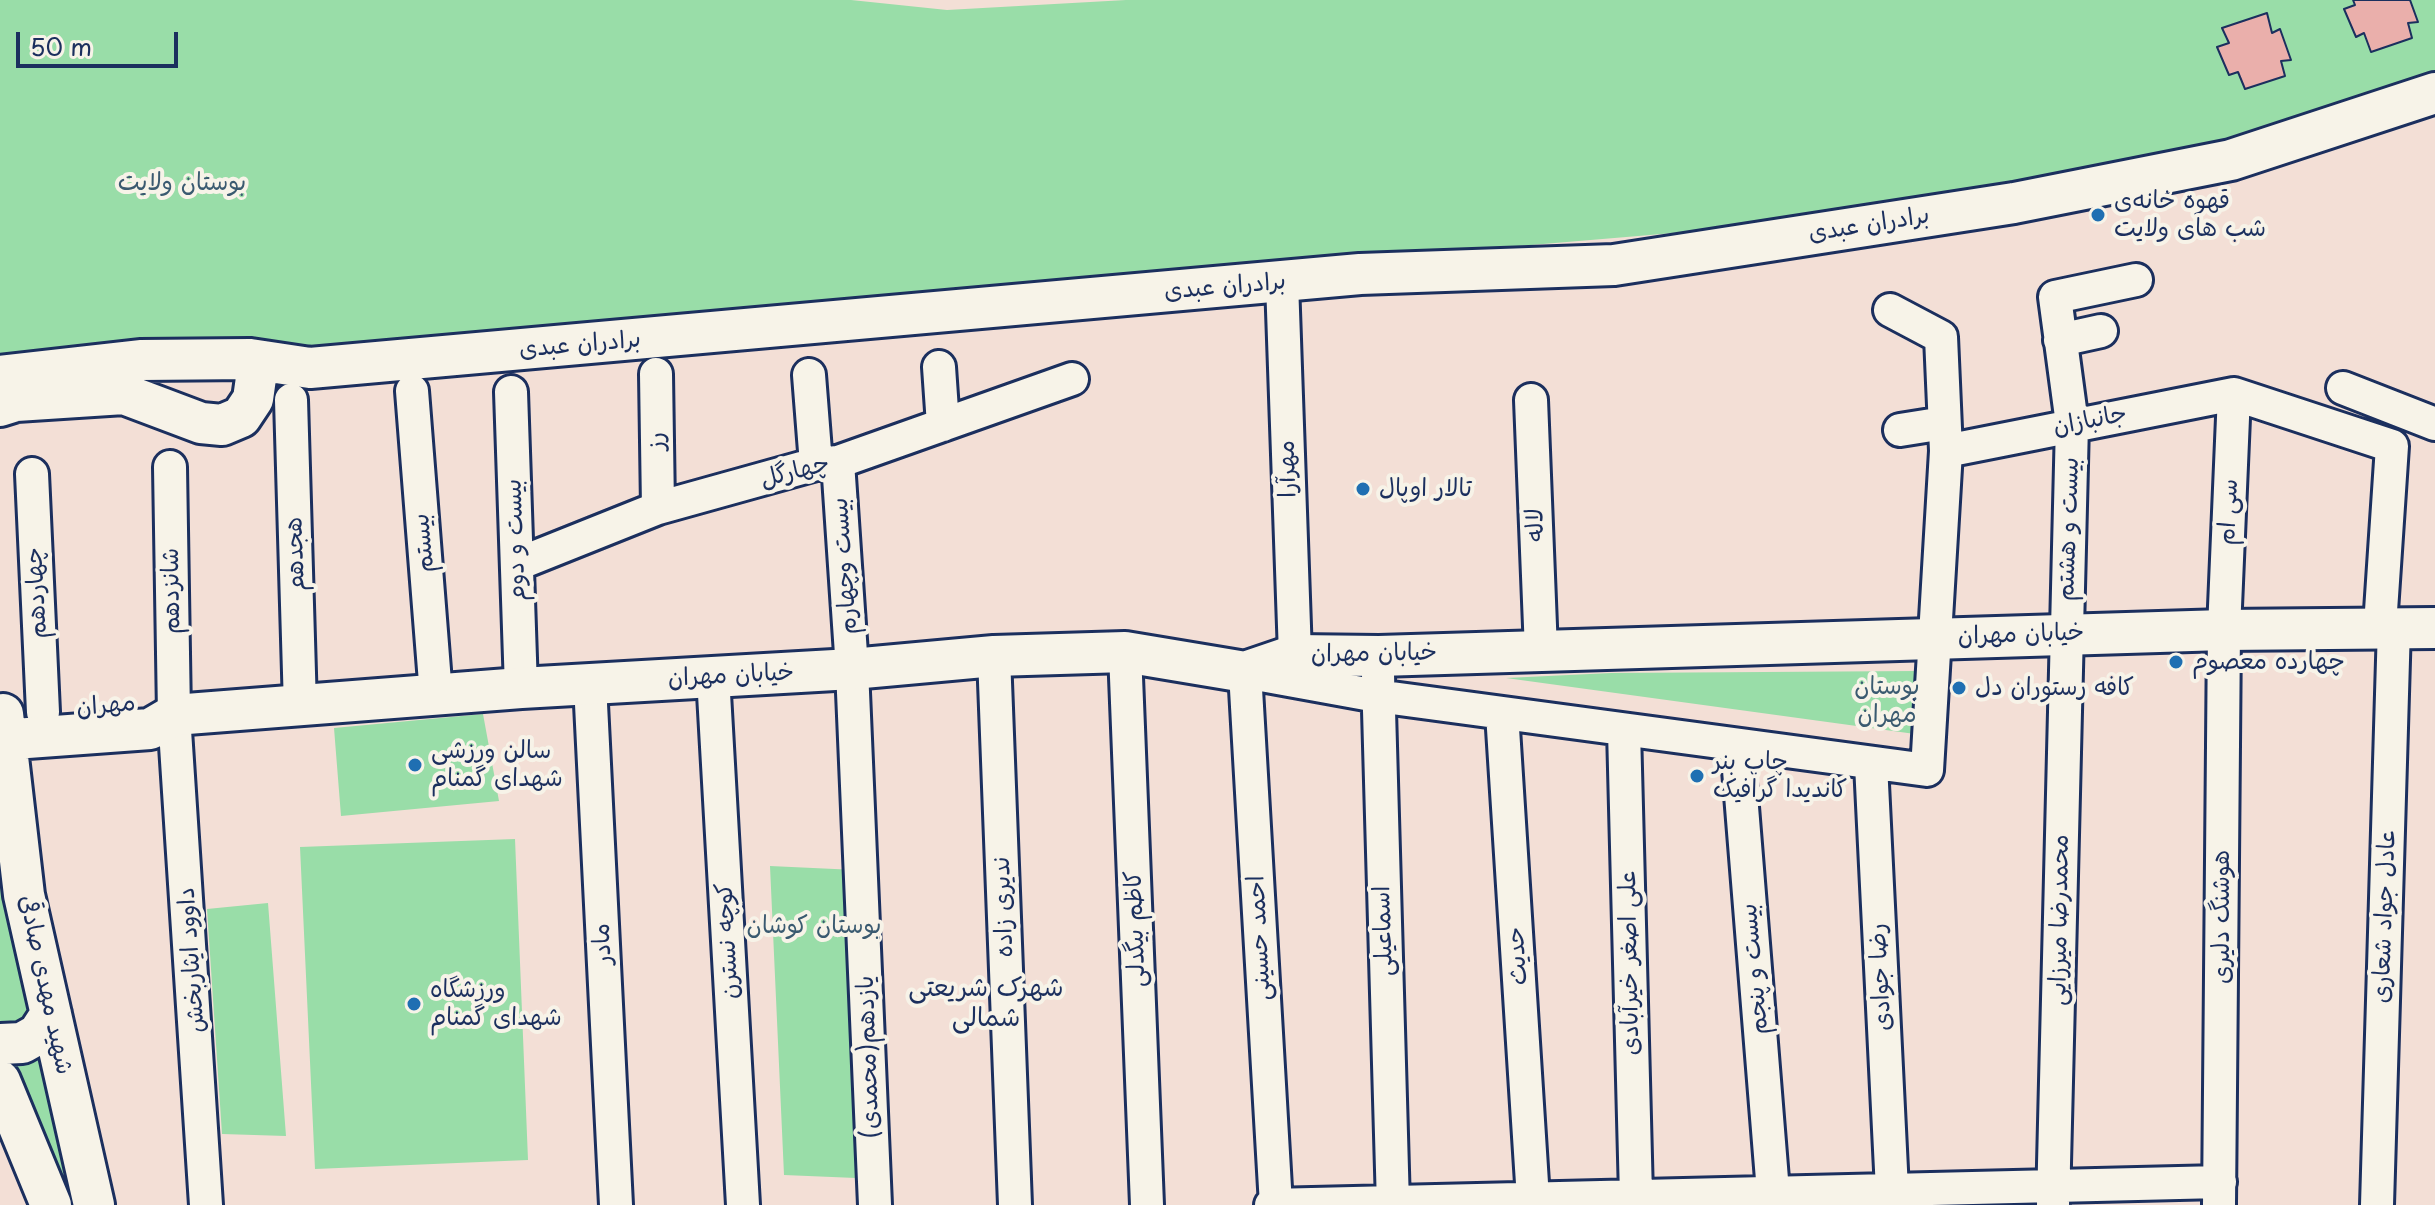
<!DOCTYPE html>
<html>
<head>
<meta charset="utf-8">
<style>
	body { margin:0 }
	#map { position:relative; width:2435px; height:1205px; overflow:hidden; background:#f3dfd6; font-family:"Playpen Sans",sans-serif }
	canvas { display:block }
	.scale { position:absolute; left:16px; top:32px; width:162px; height:36px; box-sizing:border-box; border:4px solid #1b2f5e; border-top:0; padding-left:10px; font-size:24px; line-height:28px; white-space:nowrap; color:#1b2f5e; -webkit-text-stroke:6px #f7f3e8; paint-order:stroke }
</style>
</head>
<body>
<div id="map">
<canvas width="2435" height="1205"></canvas>
<div class="scale">50 m</div>
</div>
<script>
const ctx = document.querySelector('canvas').getContext('2d');
ctx.lineJoin = 'round';
function fillPath(path, color) { ctx.fillStyle = color; ctx.fill(path, 'evenodd'); }
const shape = rows => new Path2D(rows.map(r => 'M' + r).join(''));
function stroke(path, color, width, dash) { ctx.strokeStyle = color; ctx.lineWidth = width; ctx.lineCap = dash ? 'butt' : 'round'; ctx.setLineDash(dash || []); ctx.stroke(path); }
function drawText(font, color, halo, rows, align = 'center') {
  ctx.font = font + ' "Playpen Sans","Playpen Sans Arabic",sans-serif'; ctx.lineWidth = 8; ctx.setLineDash([]); ctx.textBaseline = 'middle'; ctx.strokeStyle = halo; ctx.fillStyle = color; for (const [text, x, y, turn = 0] of rows) {
    ctx.save(); ctx.translate(x, y); ctx.rotate((+turn || 0) * Math.PI / 180); ctx.textAlign = isNaN(turn) ? turn : align; if (halo) ctx.strokeText(text, 0, 0); ctx.fillText(text, 0, 0); ctx.restore();
  }
}
const green = shape([
	[0,0,851,0,947,10,1126,0,2435,0,2435,76,2225,146,1745,227,890,299,0,382],
	[1917,671,1915,734,1506,678,1611,673],
	[483,714,499,801,341,816,334,728],
	[0,833,36,1016,0,1030],
	[515,839,528,1160,315,1169,300,847],
	[770,866,856,870,856,1178,784,1175],
	[268,903,286,1136,222,1134,207,909],
	[45,1054,76,1205,62,1205,6,1071,8,1059]
]);
const building = shape([
	[2353,0,2410,0,2418,22,2408,23,2412,38,2371,52,2364,33,2356,37,2344,9,2355,5,2353,0],
	[2267,13,2272,33,2280,29,2291,60,2281,61,2285,76,2245,89,2238,72,2229,75,2217,47,2229,43,2222,28,2267,13]
]);
const minor = shape([
	[1282,282,1295,655],
	[2060,340,2101,331],
	[939,367,943,425],
	[656,374,658,508],
	[809,375,816,464],
	[2343,388,2435,424],
	[412,391,436,695],
	[511,392,521,688],
	[291,400,300,707],
	[1531,400,1541,651],
	[1900,430,1944,423],
	[1946,451,2234,394,2392,446,2380,626],
	[838,462,852,669,875,1205],
	[170,467,174,715,206,1205],
	[32,474,43,712],
	[518,564,658,508,816,464,838,462,1072,379],
	[1125,652,1147,1205],
	[994,656,1015,1205],
	[1378,675,1393,1205],
	[713,676,743,1205],
	[590,684,616,1205],
	[1502,713,1533,1199],
	[1624,730,1636,1196],
	[1737,745,1773,1192],
	[1871,764,1892,1190],
	[1271,1205,2220,1182],
	[1276,1205,1245,672,1377,696,1927,770,1946,451,1941,337,1890,310],
	[2053,1205,2072,424,2055,297,2136,280],
	[2219,1205,2224,630,2234,394],
	[2377,1205,2394,626]
]);
const major = shape([
	[0,376,140,360,250,359,310,368,1360,274,1614,265,2014,203,2231,160,2435,93],
	[0,406,16,401,124,394,201,423,222,425,241,417,253,399,256,378,250,359],
	[3,714,24,895,94,1205],
	[0,740,150,729,174,715,521,688,852,669,994,656,1125,652,1245,672,1295,655,1379,656,2224,630,2435,628],
	[0,1044,22,1043,38,1034,51,1014],
	[0,1081,51,1205]
]);
const markers = [
	[2098,215,8,"#1f6fb2"],
	[1363,489,8,"#1f6fb2"],
	[2176,662,8,"#1f6fb2"],
	[1959,688,8,"#1f6fb2"],
	[415,765,8,"#1f6fb2"],
	[1697,776,8,"#1f6fb2"],
	[414,1004,8,"#1f6fb2"]
];
const parkNames = [
	["بوستان ولایت",182,183],
	["بوستان",1887,687],
	["مهران",1887,715],
	["بوستان کوشان",814,926]
];
const poiNames = [
	["قهوه خانه‌ی",2114,201],
	["شب های ولایت",2114,229],
	["تالار اوپال",1379,489],
	["چهارده معصوم",2192,662],
	["کافه رستوران دل",1975,688],
	["سالن ورزشی",431,751],
	["شهدای گمنام",431,779],
	["چاپ بنر",1713,762],
	["کاندیدا گرافیک",1713,790],
	["ورزشگاه",430,990],
	["شهدای گمنام",430,1018]
];
const streetNames = [
	["برادران عبدی",1869,225,-9],
	["برادران عبدی",1225,287,-5],
	["برادران عبدی",580,345,-5],
	["جانبازان",2090,421,-11],
	["رز",657,441,-91],
	["مهرآرا",1288,469,-92],
	["چهارگل",795,472,-14],
	["سی ام",2229,512,-87],
	["لاله",1536,525,-92],
	["بیست و هشتم",2069,529,-88],
	["بیست و دوم",516,540,-92],
	["بیستم",424,543,-95],
	["هجدهم",296,554,-92],
	["بیست وچهارم",845,566,-94],
	["شانزدهم",172,591,-91],
	["چهاردهم",37,593,-93],
	["خیابان مهران",2021,635,-2],
	["خیابان مهران",1374,654,-1],
	["خیابان مهران",731,676,-3],
	["مهران",106,706,-5],
	["ندیری زاده",1004,907,-92],
	["عادل جواد شعاری",2385,916,-88],
	["هوشنگ دلیری",2222,917,-90],
	["محمدرضا میرزایی",2060,920,-89],
	["کاظم بیگدلی",1136,929,-92],
	["اسماعیلی",1384,931,-92],
	["احمد حسینی",1260,938,-93],
	["کوچه نسترن",728,941,-93],
	["مادر",603,944,-93],
	["حدیث",1518,956,-94],
	["داوود ایثاربخش",192,960,-94],
	["علی اصغر خیرآبادی",1630,963,-91],
	["بیست و پنجم",1755,969,-95],
	["رضا جوادی",1881,977,-93],
	["شهید مهدی صادقی",45,985,78],
	["یازدهم(محمدی)",869,1057,-92]
];
const neighbourhoodNames = [
	["شهرک شریعتی",986,989],
	["شمالی",986,1019]
];
fillPath(green, '#99dda8');
fillPath(building, '#eaafab');
stroke(building, '#1b2f5e', 2);
stroke(minor, '#1b2f5e', 38);
stroke(major, '#1b2f5e', 46);
stroke(minor, '#f7f3e8', 32);
stroke(major, '#f7f3e8', 40);
for (const [x, y, r, color] of markers) { const dot = new Path2D(); dot.arc(x, y, r, 0, 2 * Math.PI); ctx.fillStyle = color; ctx.fill(dot); stroke(dot, '#f7f3e8', 3); }
drawText('24px', '#3a5a70', '#f7f3e8', parkNames);
drawText('24px', '#1b2f5e', '#f7f3e8', poiNames, 'left');
drawText('24px', '#1b2f5e', '#f7f3e8', streetNames);
drawText('26px', '#1b2f5e', '#f7f3e8', neighbourhoodNames);
</script>
</body>
</html>
